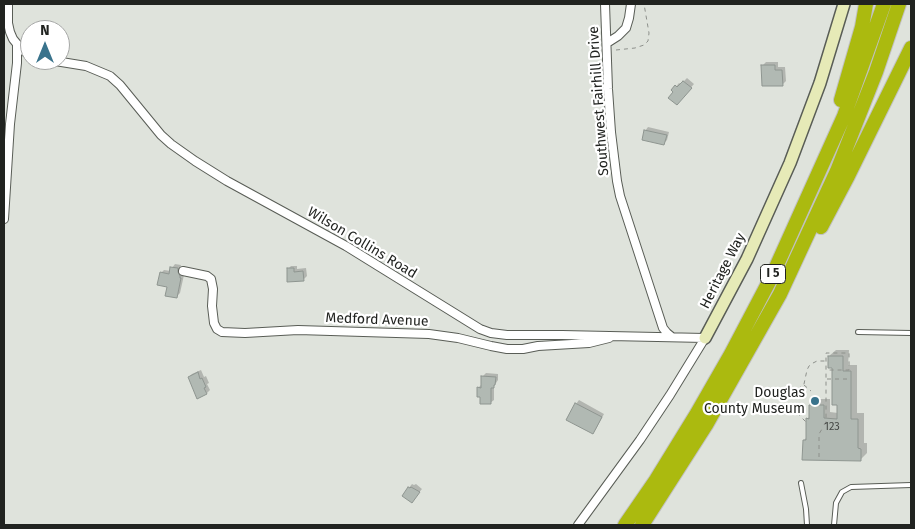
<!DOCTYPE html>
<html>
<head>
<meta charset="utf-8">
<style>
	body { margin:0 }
	#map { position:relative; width:915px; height:529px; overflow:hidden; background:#dfe3dc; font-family:"Fira Sans",sans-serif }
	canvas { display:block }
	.frame { position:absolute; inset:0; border:5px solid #212320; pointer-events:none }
	.north { position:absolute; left:20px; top:20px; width:50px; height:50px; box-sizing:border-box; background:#fff; border:1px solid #a6a7a6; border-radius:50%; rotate:0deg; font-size:14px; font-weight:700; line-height:20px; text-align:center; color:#212320 }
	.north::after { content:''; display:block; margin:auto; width:18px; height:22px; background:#39738c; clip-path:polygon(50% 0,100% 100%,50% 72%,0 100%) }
</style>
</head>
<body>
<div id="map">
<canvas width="915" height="529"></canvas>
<div class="frame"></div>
<div class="north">N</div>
</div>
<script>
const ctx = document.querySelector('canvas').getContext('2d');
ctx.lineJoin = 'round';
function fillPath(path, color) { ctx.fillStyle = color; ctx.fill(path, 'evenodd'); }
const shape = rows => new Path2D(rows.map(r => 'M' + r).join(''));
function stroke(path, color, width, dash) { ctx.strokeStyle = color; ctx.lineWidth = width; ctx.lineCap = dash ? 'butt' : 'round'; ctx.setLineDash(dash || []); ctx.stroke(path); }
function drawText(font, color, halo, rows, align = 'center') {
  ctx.font = font + ' "Fira Sans",sans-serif'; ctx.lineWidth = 4.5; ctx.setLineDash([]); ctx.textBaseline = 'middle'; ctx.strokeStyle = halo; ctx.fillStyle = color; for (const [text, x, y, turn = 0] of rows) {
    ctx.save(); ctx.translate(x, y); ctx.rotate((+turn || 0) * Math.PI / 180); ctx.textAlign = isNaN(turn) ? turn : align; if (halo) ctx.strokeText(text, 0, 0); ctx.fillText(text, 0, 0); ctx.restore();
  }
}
const shadow = shape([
	[766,62,778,62,778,67,785,67,786,81,782,85,763,65],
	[687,78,694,84,680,100,673,90,679,83,681,84],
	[648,127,669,132,667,140,664,143,645,131],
	[175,264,181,265,180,268,184,275,180,293,177,296,161,273,164,270,171,271,172,268],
	[291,266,297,266,297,269,306,268,307,276,303,280,288,269],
	[836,350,849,350,848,365,857,365,857,413,864,413,864,443,867,443,867,453,861,459,804,440,807,437,807,419,810,416,810,405,817,399,830,399,830,412,838,413,833,366,829,356],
	[201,370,204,377,206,376,209,383,207,384,210,390,207,393,189,377,192,374],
	[486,373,498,374,498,380,494,386,494,400,490,403,481,396,478,388,482,384,482,377],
	[579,400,604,414,596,429,593,433,576,404],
	[412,484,414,485,416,484,422,489,412,501,403,495]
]);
const building = shape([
	[761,65,775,65,775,70,782,70,783,86,762,86,761,65],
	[683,81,692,88,677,105,668,98,673,92,671,90,675,85,677,87,683,81],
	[644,130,667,135,664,145,642,140,644,130],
	[170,267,178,268,178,272,180,276,180,278,181,278,177,298,165,296,167,287,157,285,160,272,169,274,170,267],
	[287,268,294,268,294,272,303,271,304,281,287,282,287,268],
	[828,356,843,356,843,371,851,371,851,419,858,419,858,448,861,449,861,461,802,460,803,440,806,440,806,418,809,419,809,405,824,405,824,418,837,419,837,405,832,405,832,368,828,368,828,356],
	[198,372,200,379,202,378,206,387,204,388,207,394,197,399,188,377,198,372],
	[481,376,496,377,495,385,494,385,494,388,491,388,491,404,480,404,480,397,477,397,477,387,481,388,481,376],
	[575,403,602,417,593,434,566,420,575,403],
	[408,487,410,488,411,487,420,492,412,503,402,496,408,487]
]);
const path = shape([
	[616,50,635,48,644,45,648,41,649,33,644,4],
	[827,379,851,379],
	[804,385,811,391],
	[792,395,804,384,807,370,809,366,813,363,817,361,825,361],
	[797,413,806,422],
	[824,425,826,422,826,353,849,353,849,370,826,370],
	[819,457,819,434,822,429]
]);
const lane = shape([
	[858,332,911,333],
	[801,483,806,509,807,525],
	[834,525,836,503,842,492,851,487,911,485]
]);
const street = shape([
	[8,4,8,23,10,32,13,39,22,50,30,55],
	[605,4,608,89,611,132,617,181,620,196,663,328,667,333,672,337],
	[607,43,618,36,626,28,629,18,631,4],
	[49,60,86,66,110,76,120,85,161,135,171,144,195,161,227,181,346,246,480,329,491,333,507,335,562,335,705,338],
	[4,219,10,124,17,63,17,45],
	[183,271,207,276,211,279,213,289,212,306,214,323,217,329,222,332,245,333,298,330,429,334,458,338,491,346,507,349,523,349,538,346,589,343,609,338],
	[578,525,640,440,670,395,705,338]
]);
const secondary = shape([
	[705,338,747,259,790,163,820,83,844,4]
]);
const highway = shape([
	[841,100,862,27,866,4],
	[821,227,848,176,911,48],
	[625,525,656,480,696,415,731,354,772,276,844,116,884,4],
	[642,525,706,425,780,294,837,171,876,72,899,4]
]);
const markers = [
	[815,401,5,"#39738c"]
];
const numberNames = [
	["123",832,427]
];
const shields = [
	[773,274,25]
];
const shieldNames = [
	["I 5",773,274]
];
const streetNames = [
	["Southwest Fairhill Drive",599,101,-94],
	["Wilson Collins Road",362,243,31],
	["Heritage Way",723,271,-63],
	["Medford Avenue",377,320,2]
];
const poiNames = [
	["Douglas",805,393],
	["County Museum",805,409]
];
fillPath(shadow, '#0003');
fillPath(building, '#b1b9b3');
stroke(building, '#8e9590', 1);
stroke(lane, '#595d56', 6);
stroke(street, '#595d56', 10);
stroke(secondary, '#595d56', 14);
stroke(highway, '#c1c1c1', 16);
stroke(path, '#8d908b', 1, [4, 4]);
stroke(lane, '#fff', 4);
stroke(street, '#fff', 8);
stroke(secondary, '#e6eab7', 11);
stroke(highway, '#abba0f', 14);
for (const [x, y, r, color] of markers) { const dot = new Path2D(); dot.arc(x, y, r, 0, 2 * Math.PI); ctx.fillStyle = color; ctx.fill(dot); stroke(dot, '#fff', 2); }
drawText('11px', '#454845', null, numberNames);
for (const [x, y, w] of shields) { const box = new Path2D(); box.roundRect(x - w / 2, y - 9.5, w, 19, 4); ctx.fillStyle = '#fff'; ctx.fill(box); stroke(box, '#212320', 1); }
drawText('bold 12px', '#212320', null, shieldNames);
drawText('14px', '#212320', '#fff', streetNames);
drawText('14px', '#212320', '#fff', poiNames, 'right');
</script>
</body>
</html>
